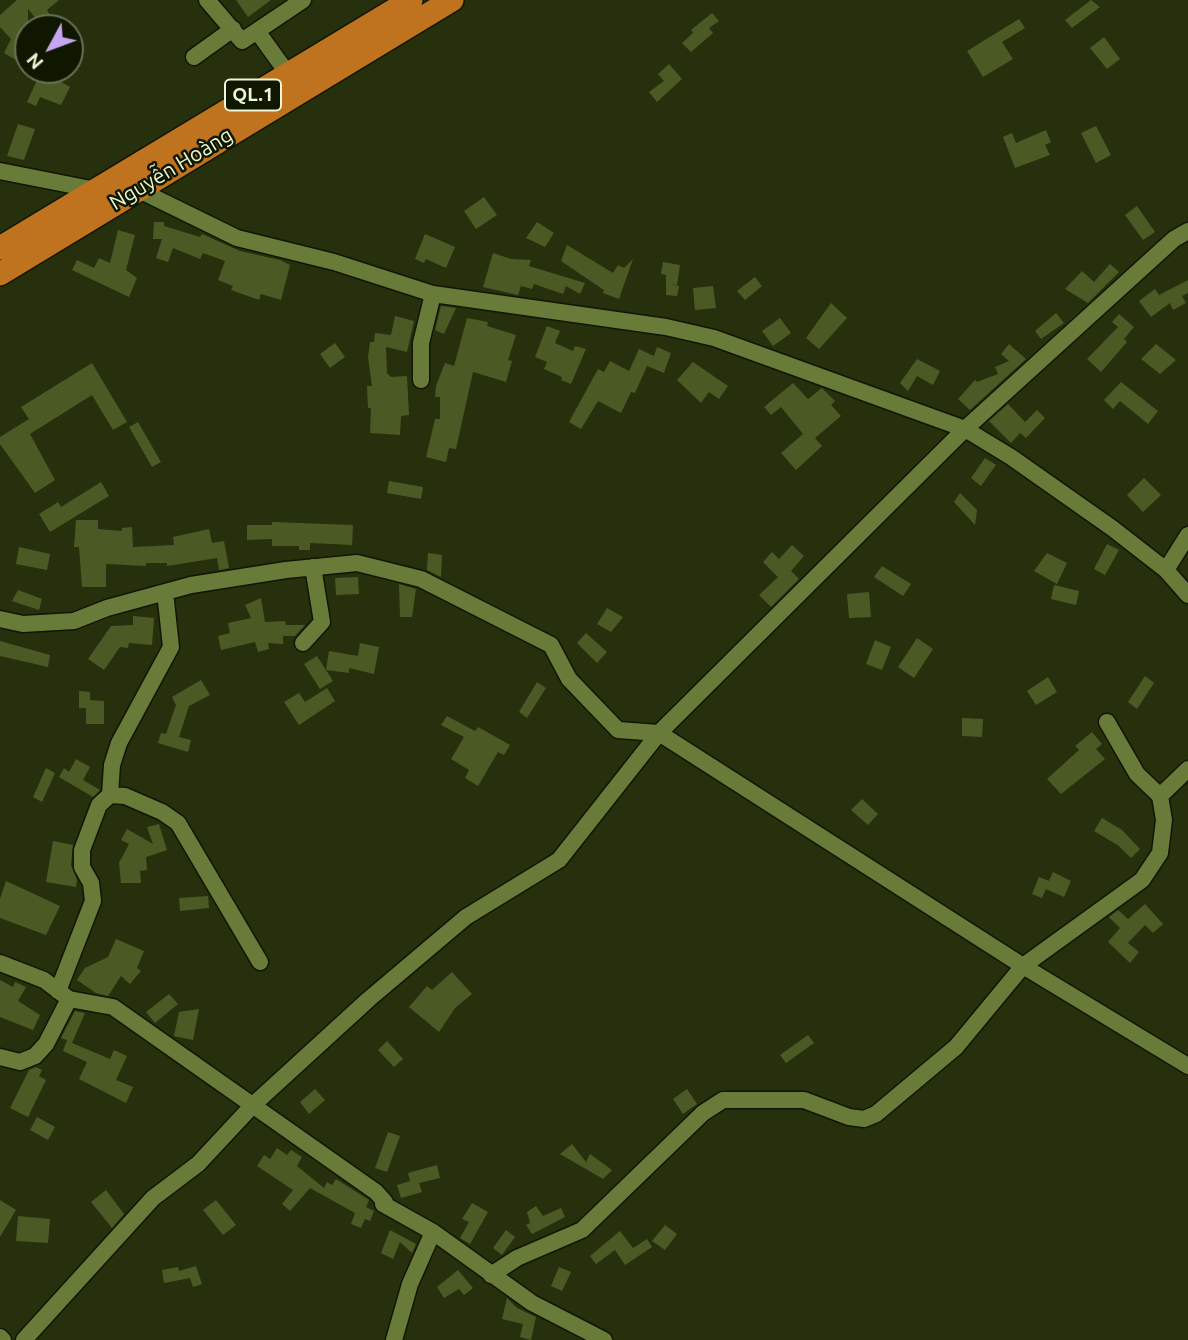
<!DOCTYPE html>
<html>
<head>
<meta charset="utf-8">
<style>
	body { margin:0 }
	#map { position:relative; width:1188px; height:1340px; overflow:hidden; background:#26300c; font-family:Ubuntu,sans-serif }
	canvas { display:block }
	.north { position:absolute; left:14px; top:14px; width:70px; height:70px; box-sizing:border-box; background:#101700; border:2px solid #687155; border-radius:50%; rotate:229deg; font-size:19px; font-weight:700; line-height:28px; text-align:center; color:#ecf8d5 }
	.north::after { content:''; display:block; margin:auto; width:24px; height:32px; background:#c5a7f1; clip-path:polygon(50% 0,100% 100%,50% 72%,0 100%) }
</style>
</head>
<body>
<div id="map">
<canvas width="1188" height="1340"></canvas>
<div class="north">N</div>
</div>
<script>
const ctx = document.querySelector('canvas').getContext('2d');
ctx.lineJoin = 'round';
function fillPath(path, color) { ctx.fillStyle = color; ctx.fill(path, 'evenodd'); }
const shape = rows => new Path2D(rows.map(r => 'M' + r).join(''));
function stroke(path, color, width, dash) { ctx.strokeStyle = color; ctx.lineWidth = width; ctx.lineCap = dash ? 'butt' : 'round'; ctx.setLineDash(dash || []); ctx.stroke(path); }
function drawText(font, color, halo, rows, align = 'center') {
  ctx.font = font + ' Ubuntu,sans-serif'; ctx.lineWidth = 5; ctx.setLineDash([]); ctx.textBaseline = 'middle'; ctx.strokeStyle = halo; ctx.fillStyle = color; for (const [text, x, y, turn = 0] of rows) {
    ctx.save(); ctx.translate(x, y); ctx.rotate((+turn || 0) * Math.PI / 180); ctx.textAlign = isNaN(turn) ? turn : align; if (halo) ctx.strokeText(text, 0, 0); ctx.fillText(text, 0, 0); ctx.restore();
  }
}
const building = shape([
	[17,0,59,0,47,10,50,15,43,22,39,22,28,9,28,67,4,53,11,39,0,27,0,15],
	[236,0,271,0,248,17],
	[1091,0,1100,7,1072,28,1065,20],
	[712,13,719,21,709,28,713,33,691,52,682,43,693,33,691,30],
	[1019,19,1025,28,1002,42,1013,59,983,77,967,51],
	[1104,37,1120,59,1107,69,1090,48],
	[669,64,682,79,657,102,649,92,664,81,658,74],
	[24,70,58,70,54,78,70,87,61,105,40,97,36,106,27,102,38,78],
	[18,124,35,129,24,160,7,156],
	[1096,126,1111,155,1096,163,1081,133],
	[1046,130,1051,142,1045,145,1050,155,1015,168,1003,137,1012,133,1016,143],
	[484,197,497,215,476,229,464,211],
	[1137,206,1155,232,1143,240,1125,215],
	[154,222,164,222,164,226,200,237,202,234,240,251,280,260,290,265,281,300,261,294,259,300,231,290,233,286,218,280,225,261,203,253,200,259,173,248,168,262,156,258,162,239,153,239],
	[537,222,554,233,545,247,526,238],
	[118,230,135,235,126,270,137,278,129,297,72,270,77,260,94,268,99,258,110,263],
	[425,234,455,247,446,268,426,259,424,263,415,259],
	[567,245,613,273,618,265,624,268,633,259,619,299,603,293,604,290,561,261],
	[493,253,511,259,531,260,529,266,585,283,580,294,566,286,563,294,534,284,532,289,521,286,518,295,483,287],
	[663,262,680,265,677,285,670,284,679,286,677,296,666,295,666,275,661,274],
	[1110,264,1119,272,1088,303,1065,289,1082,271,1094,282],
	[755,277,762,286,745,300,737,291],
	[1188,280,1188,293,1182,296,1186,303,1173,310,1170,303,1151,317,1139,301,1155,289,1159,295],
	[713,286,716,308,695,310,693,288],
	[831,303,847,318,819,349,806,338],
	[441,306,456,308,444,334,435,330],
	[1056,313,1064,323,1041,339,1035,331],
	[1119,314,1134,327,1124,339,1127,342,1101,372,1087,359,1118,327,1112,322],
	[395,316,414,321,407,352,386,347,387,373,391,377,407,376,409,415,401,416,400,435,370,433,371,408,368,408,367,386,372,386,368,357,370,342,374,342,375,333,391,335],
	[467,318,488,322,487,326,516,335,508,360,512,361,506,382,473,372,456,449,449,448,446,462,426,457,435,419,440,419,440,397,435,397,436,386,445,363,454,366],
	[780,318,791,333,773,346,762,331],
	[547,326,560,331,555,343,573,351,575,346,586,349,571,384,561,380,562,377,544,369,547,362,535,357],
	[335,343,345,357,330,368,320,354],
	[1009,344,1026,359,970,410,958,399,975,380,977,382,998,374,995,367,1009,361,1001,354],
	[1156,344,1176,360,1160,374,1141,359],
	[657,347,671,353,664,373,647,366,635,393,631,392,621,413,598,401,581,429,569,422,598,369,604,372,610,361,629,371,639,349,654,356],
	[917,359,940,371,933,385,917,376,908,391,900,383],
	[693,362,728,386,719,399,709,392,701,403,677,380],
	[92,363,127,422,113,430,92,395,30,434,55,480,35,493,0,444,0,437,29,419,21,407],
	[1121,382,1158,411,1148,424,1120,401,1113,409,1104,400],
	[793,383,808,399,822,388,835,401,831,405,841,416,815,438,822,446,796,470,781,453,803,434,781,407,771,415,764,407],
	[1008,404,1025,422,1037,410,1045,418,1026,438,1020,433,1011,443,989,421],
	[138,422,161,462,152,467,129,427],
	[985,458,996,465,981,486,971,478],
	[1144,478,1161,495,1143,512,1127,495],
	[389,481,423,487,421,499,387,493],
	[101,482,109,496,50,532,39,514,58,502,61,507],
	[960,493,977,510,975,525,954,502],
	[76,520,98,520,98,529,122,531,122,528,132,527,133,547,174,545,173,537,209,529,212,543,224,541,229,568,219,570,217,558,167,566,167,563,146,563,146,566,106,564,106,587,82,587,79,547,74,547],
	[272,522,353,525,352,545,310,543,310,550,299,550,299,546,272,546,272,539,247,540,247,525,272,525],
	[1107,544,1119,550,1105,575,1094,569],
	[792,545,804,556,791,571,799,579,771,607,759,595,778,577,763,562,772,552,779,559],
	[19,547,50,554,47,570,16,564],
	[428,553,442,555,441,577,427,570],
	[1047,553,1067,563,1057,584,1034,571],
	[882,566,911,584,903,596,874,577],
	[358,577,359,594,336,595,335,578],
	[399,584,416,589,412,617,400,617],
	[1054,585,1079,591,1076,605,1051,599],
	[18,590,42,599,39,610,12,601],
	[869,592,871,617,849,618,847,594],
	[261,598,265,622,285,621,286,625,305,625,295,636,283,636,283,644,268,643,269,649,258,652,255,642,221,650,218,636,230,633,228,623,251,618,245,605],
	[607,608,623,617,611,632,597,624],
	[133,616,154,618,152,645,129,643,128,648,120,647,104,670,88,659,111,626,133,625],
	[586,633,607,652,597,663,577,643],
	[917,638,933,649,914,678,898,667],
	[875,640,891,647,882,670,866,664],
	[0,641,50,655,48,667,0,656],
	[360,643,379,647,374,674,349,668,349,673,326,670,329,651,358,656],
	[317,656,333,681,320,689,304,664],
	[1145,676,1154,683,1137,709,1128,702],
	[1048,677,1057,692,1036,705,1027,691],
	[201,680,210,695,189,706,179,737,191,740,188,752,158,743,161,733,166,734,176,705,172,697],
	[537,682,546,688,527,718,519,712],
	[327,688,335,701,299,725,284,702,299,693,305,702],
	[79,691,90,692,90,700,104,701,104,724,86,724,86,708,79,708],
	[447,716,475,731,478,727,510,745,504,755,498,752,478,786,465,778,469,770,451,759,464,737,441,725],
	[962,718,983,719,982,737,962,736],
	[1092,732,1102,744,1096,749,1105,759,1061,794,1047,779,1079,750,1075,746],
	[76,759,90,767,83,780,100,790,93,797,59,777,64,768,69,772],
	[46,768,55,773,42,802,33,797],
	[862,799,878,814,868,825,851,810],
	[1102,818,1122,830,1140,849,1131,858,1119,846,1094,831],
	[159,824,167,850,146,857,147,870,140,871,141,883,121,883,119,863,129,844,121,840,127,829,153,844,147,827],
	[53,841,73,845,71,865,77,880,76,887,46,882],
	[1053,872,1071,881,1064,897,1046,889,1042,898,1032,894,1039,877,1049,881],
	[6,881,60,906,46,935,0,918,0,899],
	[208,896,209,908,180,911,179,898],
	[1145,904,1163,924,1153,933,1145,925,1128,943,1139,952,1130,963,1108,942,1120,928,1109,917,1118,910,1128,919],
	[116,939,144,951,137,968,141,971,130,984,121,976,108,996,96,993,77,980,85,968,108,957],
	[452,972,472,994,455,1008,439,1032,409,1007,427,986,432,990],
	[0,980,13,987,15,982,26,987,18,1001,40,1015,33,1030,0,1017],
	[169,994,178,1004,155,1023,146,1012],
	[199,1009,193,1040,174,1036,179,1012],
	[75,1011,85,1013,72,1043,110,1059,114,1050,127,1056,116,1080,133,1087,126,1103,79,1079,87,1062,63,1051,67,1040,61,1038],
	[808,1035,814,1043,786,1063,780,1055],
	[387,1041,403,1059,394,1067,378,1050],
	[36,1067,42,1070,39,1076,46,1080,28,1117,10,1108,29,1070],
	[315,1089,325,1100,309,1114,300,1102],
	[687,1089,697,1104,683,1114,673,1099],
	[37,1117,55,1127,48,1140,30,1130],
	[388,1132,400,1136,387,1172,375,1168],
	[572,1144,586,1162,590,1154,612,1170,603,1179,560,1154],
	[277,1148,287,1155,291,1150,302,1157,297,1166,324,1188,327,1182,332,1185,336,1179,369,1200,366,1207,374,1211,370,1221,365,1219,361,1228,351,1224,355,1213,310,1188,290,1211,282,1204,293,1190,257,1166,264,1155,270,1159],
	[437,1165,440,1178,419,1183,422,1192,401,1198,397,1185,410,1181,408,1173],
	[106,1190,124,1214,112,1228,91,1202],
	[0,1200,16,1210,0,1237],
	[216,1200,236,1225,223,1235,203,1210],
	[472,1203,488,1212,470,1244,460,1238,469,1222,462,1219],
	[536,1206,543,1216,561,1208,565,1217,532,1234,526,1225,530,1223,527,1212],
	[18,1216,50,1219,48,1243,16,1241],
	[665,1225,677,1234,665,1250,652,1241],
	[390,1230,416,1244,412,1253,400,1242,393,1259,381,1253],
	[506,1230,515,1237,502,1255,493,1248],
	[620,1231,633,1248,647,1239,652,1247,625,1265,615,1250,596,1264,590,1256],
	[196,1266,202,1284,193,1287,190,1278,164,1283,162,1270,178,1267,179,1271],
	[559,1267,571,1272,562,1291,551,1286],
	[458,1270,473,1288,464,1295,459,1289,444,1298,437,1287],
	[507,1298,517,1308,536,1317,531,1340,520,1337,523,1324,502,1319]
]);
const minor = shape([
	[207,0,242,41,303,0],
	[257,31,288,74],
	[194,57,233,29],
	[0,171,96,190],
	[137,189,237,238,334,262,433,294,666,327,714,338,965,429,1011,457,1112,528,1166,570,1188,595],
	[421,380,421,343,433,294],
	[1166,570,1188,535],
	[0,619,23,624,74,621,107,608,191,585,286,570,357,563,421,579,551,645,569,679,618,730,659,733,1023,966,1188,1066],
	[303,643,322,622,313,567],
	[1107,722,1137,774,1160,796],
	[110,795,112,765,119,743,171,647,165,592],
	[0,963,44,980,69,999,113,1007,376,1192,385,1202,383,1204,433,1232,532,1303,604,1340],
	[58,991,93,901,91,883,82,867,82,850,99,805,110,795,125,796,162,812,178,823,260,962],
	[0,1057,20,1062,35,1056,46,1044,69,999],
	[491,1275,517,1258,582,1230,703,1113,723,1100,804,1100,849,1117,864,1119,876,1114,956,1047,1023,966,1142,880,1160,853,1164,820,1160,796,1188,769],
	[0,1337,3,1340],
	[24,1340,153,1198,198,1164,253,1105,369,999,466,917,559,860,659,733,965,429,1174,239,1188,231],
	[394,1340,410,1284,433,1232]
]);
const highway = shape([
	[0,248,411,0],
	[0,274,452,0]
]);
const shields = [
	[253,95,56]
];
const shieldNames = [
	["QL.1",253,95]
];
const streetNames = [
	["Nguyễn Hoàng",171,169,-31]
];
fillPath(building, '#4b5a24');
stroke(minor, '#111603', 19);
stroke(highway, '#111603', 26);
stroke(minor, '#687b39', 16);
stroke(highway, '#bf731e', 23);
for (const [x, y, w] of shields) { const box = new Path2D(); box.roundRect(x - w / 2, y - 15.5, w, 31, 5); ctx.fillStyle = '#101700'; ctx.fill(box); stroke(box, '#ecf8d5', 2); }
drawText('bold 19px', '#ecf8d5', null, shieldNames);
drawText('21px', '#ecf8d5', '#101700', streetNames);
</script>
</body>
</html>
